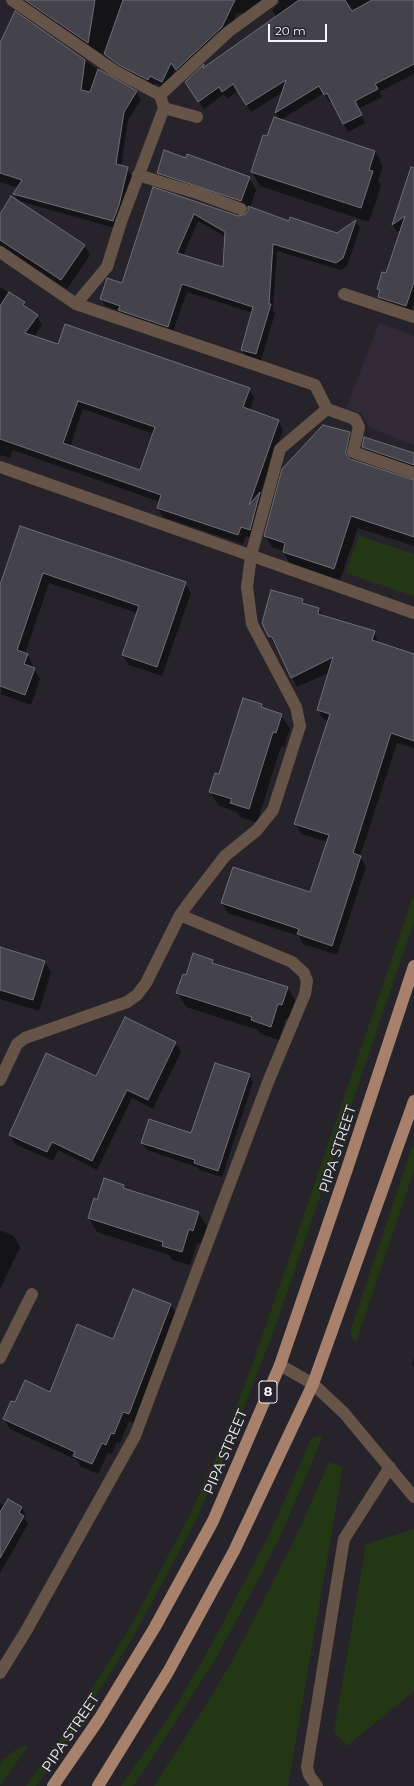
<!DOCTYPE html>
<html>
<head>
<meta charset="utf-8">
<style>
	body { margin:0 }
	#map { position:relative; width:414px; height:1786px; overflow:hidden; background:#26242a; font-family:Montserrat,sans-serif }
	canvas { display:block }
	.scale { position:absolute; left:268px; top:24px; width:59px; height:18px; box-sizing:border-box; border:2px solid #f5f3f8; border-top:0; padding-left:5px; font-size:12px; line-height:14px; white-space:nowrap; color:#f5f3f8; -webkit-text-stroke:3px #26242a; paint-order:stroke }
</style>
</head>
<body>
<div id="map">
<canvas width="414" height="1786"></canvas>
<div class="scale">20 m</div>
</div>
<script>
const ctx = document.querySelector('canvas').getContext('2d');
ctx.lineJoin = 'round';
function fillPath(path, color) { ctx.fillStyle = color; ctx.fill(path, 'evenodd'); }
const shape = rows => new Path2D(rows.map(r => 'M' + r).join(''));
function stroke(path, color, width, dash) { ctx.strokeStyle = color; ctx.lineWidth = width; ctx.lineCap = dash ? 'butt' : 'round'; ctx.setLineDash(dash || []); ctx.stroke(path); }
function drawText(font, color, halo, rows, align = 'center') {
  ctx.font = font + ' Montserrat,sans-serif'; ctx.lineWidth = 3; ctx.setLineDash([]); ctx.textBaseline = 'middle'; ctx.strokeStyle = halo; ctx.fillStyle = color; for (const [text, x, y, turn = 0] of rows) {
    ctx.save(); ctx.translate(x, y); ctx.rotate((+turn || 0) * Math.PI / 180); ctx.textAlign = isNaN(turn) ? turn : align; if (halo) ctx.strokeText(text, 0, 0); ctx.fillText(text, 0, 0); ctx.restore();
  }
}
const commercial = shape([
	[379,323,414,336,414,445,370,428,361,413,346,409]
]);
const green = shape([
	[359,536,414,554,414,596,346,573],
	[414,894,414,922,277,1322,230,1444,195,1522,132,1639,62,1749,36,1786,26,1786,57,1744,127,1633,189,1517,223,1441,252,1366],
	[414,1141,414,1170,356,1343,351,1337,351,1329],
	[317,1436,322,1437,313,1460,280,1537,248,1599,216,1658,145,1769,133,1786,121,1786,174,1709,207,1653,271,1531,311,1439],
	[329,1462,343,1467,288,1786,154,1786,199,1716,233,1660,296,1537],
	[414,1529,414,1691,347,1746,334,1732,366,1544],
	[25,1745,27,1746,26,1749,0,1786,0,1763,18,1748]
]);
const shadow = shape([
	[21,0,414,0,414,74,379,92,382,97,358,109,365,123,348,132,332,100,329,102,324,93,280,120,375,151,383,166,378,181,381,186,369,222,260,186,252,172,268,138,280,120,276,113,283,92,251,112,238,91,227,99,224,94,204,109,186,82,204,66,205,67,276,17,272,10,280,3,280,1,272,1,254,15,237,13,226,35,181,77,176,69,166,89,155,83,152,87,124,72],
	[15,12,110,78,136,92,141,100,128,120,121,166,127,168,132,176,123,213,118,229,19,201,14,194,18,188,0,182,0,45],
	[187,159,249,178,256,190,250,208,290,222,337,234,356,221,360,228,347,266,341,270,277,251,273,310,275,313,261,361,246,357,242,350,253,313,187,292,172,334,124,318,120,311,105,306,101,299,123,284,154,189,238,217,247,215,248,213,166,185,159,173],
	[198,221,226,237,224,269,183,256],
	[407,183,414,186,414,302,410,314,383,305,379,297,380,293,378,289,387,274,402,229,397,232,393,225],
	[0,216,84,245,90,255,67,289,0,245],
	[0,287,24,303,27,309,37,316,42,325,34,337,58,345,249,388,254,398,250,411,278,420,283,430,260,494,265,502,255,539,246,536,243,544,163,517,158,508,160,502,13,450,10,458,0,455],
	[83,409,154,434,141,471,70,447],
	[349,433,356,445,352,461,414,481,414,546,358,528,340,580,290,564,283,551,272,547,265,535],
	[363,447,414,455,414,475,370,459],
	[21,527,185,583,191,593,162,676,129,665,123,655,137,613,49,583,25,654,27,654,33,665,32,668,34,668,40,679,31,705,1,694,0,588],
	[302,600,305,604,319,609,323,616,374,632,379,644,414,655,414,748,397,743,360,856,366,867,337,955,303,944,299,936,228,913,222,903,234,868,311,893,328,842,301,834,296,824,329,721,323,719,318,710,330,672,297,687,277,646,275,646,269,635],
	[261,704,264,709,281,715,290,729,284,747,281,746,257,823,240,817,237,812,219,806,210,792],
	[0,948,44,961,51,973,39,1011,0,999],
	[212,961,214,965,288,988,296,1002,290,1019,286,1018,279,1040,261,1034,258,1030,186,1007,177,992,187,976],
	[126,1019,176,1043,181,1052,153,1109,132,1098,97,1170,58,1150,53,1161,15,1144,10,1135,97,1077],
	[249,1075,253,1082,222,1177,200,1170,197,1167,147,1150,142,1143,192,1135],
	[123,1186,125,1190,199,1213,207,1227,201,1244,197,1243,190,1265,172,1260,169,1255,97,1232,89,1218],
	[0,1230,14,1236,20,1247,0,1289],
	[133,1290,171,1305,177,1315,135,1424,129,1421,120,1443,117,1442,112,1454,108,1453,98,1474,80,1466,77,1460,10,1429,4,1419,12,1402,15,1404,51,1393,113,1340],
	[414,1358,414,1367,412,1364],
	[8,1501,22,1508,26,1516,25,1519,28,1524,0,1573,0,1503,5,1506]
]);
const building = shape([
	[25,0,95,0,88,43,25,0],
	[123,0,235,0,222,27,176,70,171,63,162,82,150,76,148,80,119,65,104,54,123,0],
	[299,0,345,0,352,11,372,0,414,0,414,64,375,84,378,89,355,101,362,115,343,124,327,93,324,95,319,86,275,113,286,80,246,105,233,84,222,92,219,87,198,102,185,82,204,64,203,68,299,0],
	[15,11,85,60,81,90,90,92,98,69,137,91,124,112,116,164,128,167,119,205,113,221,13,194,22,180,0,173,0,43,15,11],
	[274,117,375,151,369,170,373,171,361,208,251,172,263,135,267,136,274,117],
	[164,150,186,158,187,154,250,177,241,201,157,173,164,150],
	[411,167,414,168,414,282,406,306,378,297,380,290,377,289,382,272,386,273,405,216,392,225,411,167],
	[153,187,238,216,246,214,248,211,248,206,289,221,290,217,337,233,356,220,343,258,336,263,273,244,269,304,271,304,256,354,241,350,253,307,182,284,168,327,118,310,120,306,100,299,107,278,122,283,153,187],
	[194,214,225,232,223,267,177,253,194,214],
	[11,196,85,245,61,280,0,240,0,214,11,196],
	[9,292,25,302,23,305,38,315,25,333,58,344,65,324,250,388,243,407,279,420,249,505,260,492,250,530,241,527,238,535,157,508,161,495,0,439,0,306,9,292],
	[78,401,155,427,140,470,63,443,78,401],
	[323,425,350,432,346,451,346,454,350,459,414,480,414,537,351,516,334,569,283,552,285,543,264,536,282,469,323,425],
	[364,437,414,453,414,465,362,447,364,437],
	[20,526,186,582,157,667,122,655,139,606,43,573,17,650,28,654,24,664,35,668,25,695,0,686,0,585,20,526],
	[271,590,303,599,302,603,319,608,318,614,375,631,372,640,414,654,414,741,391,733,353,853,361,856,332,946,297,934,299,929,221,903,233,867,310,892,329,835,294,824,330,714,317,710,333,657,291,678,272,637,268,636,262,623,271,590],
	[243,698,262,704,261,707,282,714,276,733,273,732,249,809,230,803,232,799,209,792,215,773,219,774,243,698],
	[0,947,45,961,33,1000,0,990,0,947],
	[193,953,213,960,212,963,288,987,282,1005,278,1004,271,1027,251,1020,252,1017,176,993,183,974,186,975,193,953],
	[125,1017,176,1042,148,1100,127,1090,92,1161,52,1142,47,1152,9,1135,46,1053,96,1076,125,1017],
	[215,1063,250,1074,218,1171,194,1163,195,1160,141,1143,149,1119,191,1133,215,1063],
	[104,1178,124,1185,123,1188,199,1212,193,1231,189,1229,182,1252,162,1246,163,1242,88,1218,94,1198,97,1200,104,1178],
	[133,1289,171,1304,129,1414,123,1412,114,1434,111,1433,106,1445,102,1443,92,1464,73,1456,75,1452,3,1419,11,1401,15,1402,25,1380,50,1392,77,1324,113,1339,133,1289],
	[8,1499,22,1507,19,1513,24,1516,0,1558,0,1512,8,1499]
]);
const minor = shape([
	[12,0,115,71,160,95,228,32,272,0],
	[164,108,197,117],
	[138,175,200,194,241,209],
	[0,252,76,304,315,385,327,409],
	[344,294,414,317],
	[76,304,107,267,121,222,164,108,160,95],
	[0,467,414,613],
	[0,1080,17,1044,25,1038,127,1002,137,995,146,983,180,915,191,900,225,856,257,830,273,810,300,726,296,707,252,624,247,587,251,555,280,449,327,409,355,419,359,427,353,452,414,473],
	[0,1358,32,1294],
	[280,1365,313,1384,344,1413,414,1497],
	[0,1673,26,1631,135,1436,268,1082,305,994,307,981,304,973,292,962,180,915],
	[317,1786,309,1775,307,1767,344,1539,390,1467]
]);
const major = shape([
	[53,1786,99,1719,155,1627,213,1521,280,1365,347,1169,414,966],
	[98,1786,168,1672,234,1551,313,1384,414,1101]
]);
const shields = [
	[268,1392,18]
];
const shieldNames = [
	["8",268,1392]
];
const streetNames = [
	["PIPA STREET",338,1149,-72],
	["PIPA STREET",226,1452,-67],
	["PIPA STREET",71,1733,-56]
];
fillPath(commercial, '#312838');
fillPath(green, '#243715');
fillPath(shadow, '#0007');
fillPath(building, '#44434b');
stroke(building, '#706e77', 1);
stroke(minor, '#675449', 12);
stroke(major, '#a8816c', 12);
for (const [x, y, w] of shields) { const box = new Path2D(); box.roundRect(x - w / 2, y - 11, w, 22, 3); ctx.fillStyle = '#26242a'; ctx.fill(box); stroke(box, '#f5f3f8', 1); }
drawText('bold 13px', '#f5f3f8', null, shieldNames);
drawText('14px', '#f5f3f8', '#26242a', streetNames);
</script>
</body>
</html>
